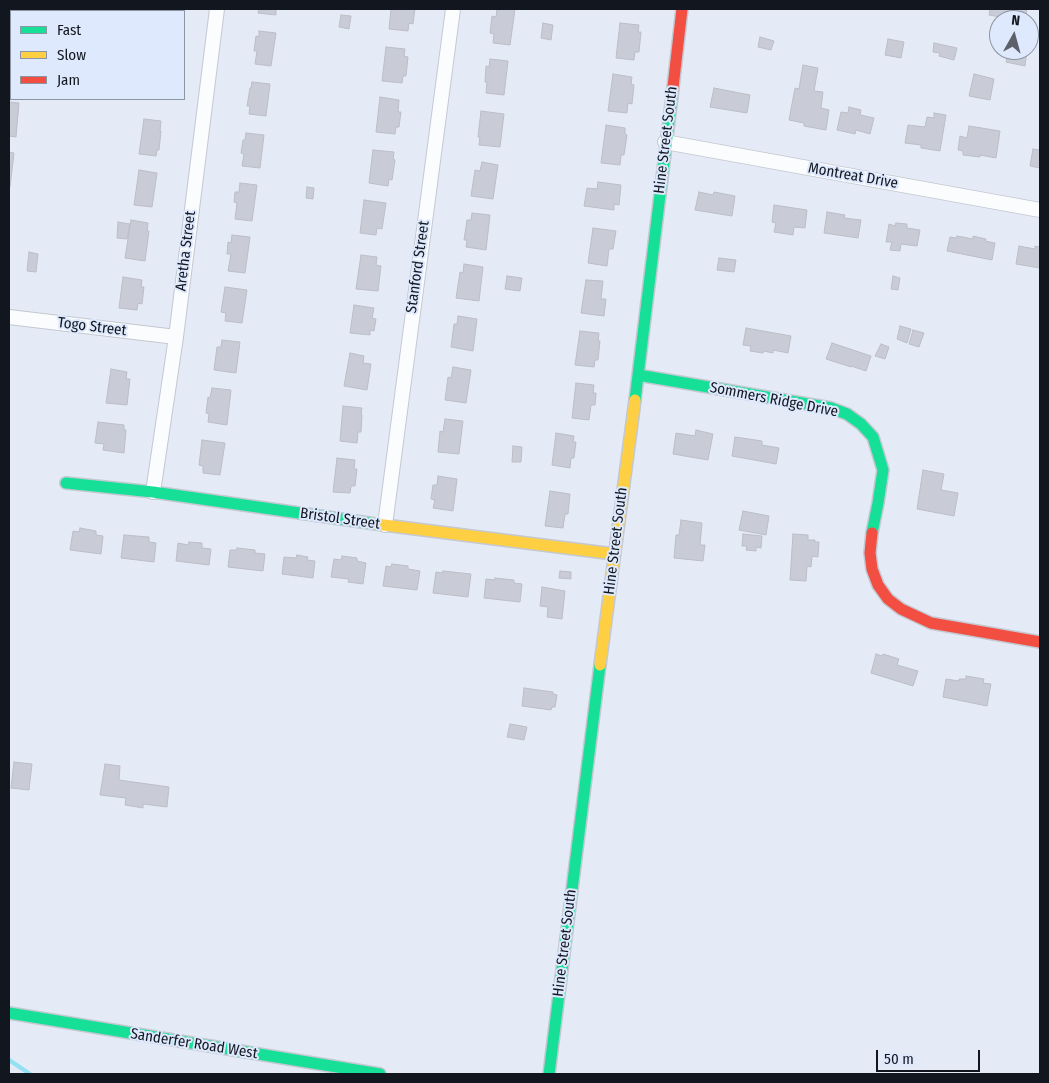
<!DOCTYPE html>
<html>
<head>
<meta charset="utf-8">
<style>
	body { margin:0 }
	#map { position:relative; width:1049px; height:1083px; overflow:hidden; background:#e5ebf6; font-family:"Fira Sans Condensed",sans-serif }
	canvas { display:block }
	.frame { position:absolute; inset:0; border:10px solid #12171f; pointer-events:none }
	.legend { position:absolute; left:10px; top:10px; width:175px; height:90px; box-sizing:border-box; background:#dee9fd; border:1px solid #8c95a4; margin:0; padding:6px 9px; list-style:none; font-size:15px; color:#12171f }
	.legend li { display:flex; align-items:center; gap:10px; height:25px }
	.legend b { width:25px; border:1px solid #8c95a4 }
	.north { position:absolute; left:989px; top:10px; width:50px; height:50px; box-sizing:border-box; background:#dee9fd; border:1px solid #8c95a4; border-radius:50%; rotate:7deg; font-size:14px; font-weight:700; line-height:20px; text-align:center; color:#12171f }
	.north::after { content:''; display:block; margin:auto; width:18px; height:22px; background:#5c616a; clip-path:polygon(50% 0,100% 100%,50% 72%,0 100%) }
	.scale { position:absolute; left:876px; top:1050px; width:104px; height:22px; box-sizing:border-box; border:2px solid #12171f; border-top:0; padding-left:6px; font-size:15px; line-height:18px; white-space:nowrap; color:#12171f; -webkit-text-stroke:4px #dee9fd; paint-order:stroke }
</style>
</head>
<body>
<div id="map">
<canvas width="1049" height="1083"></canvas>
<div class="frame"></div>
<ul class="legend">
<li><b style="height:6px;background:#16e098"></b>Fast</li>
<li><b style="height:6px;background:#ffcf43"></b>Slow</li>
<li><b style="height:6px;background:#f24e42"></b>Jam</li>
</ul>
<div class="north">N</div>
<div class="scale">50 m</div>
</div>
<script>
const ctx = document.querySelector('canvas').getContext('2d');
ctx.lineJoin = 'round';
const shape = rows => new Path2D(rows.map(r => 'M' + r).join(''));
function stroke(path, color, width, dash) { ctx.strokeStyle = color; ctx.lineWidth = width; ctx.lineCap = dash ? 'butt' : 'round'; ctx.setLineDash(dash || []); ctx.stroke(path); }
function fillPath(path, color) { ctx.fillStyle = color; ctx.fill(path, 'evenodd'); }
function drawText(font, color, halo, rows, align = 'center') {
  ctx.font = font + ' "Fira Sans Condensed",sans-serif'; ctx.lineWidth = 4; ctx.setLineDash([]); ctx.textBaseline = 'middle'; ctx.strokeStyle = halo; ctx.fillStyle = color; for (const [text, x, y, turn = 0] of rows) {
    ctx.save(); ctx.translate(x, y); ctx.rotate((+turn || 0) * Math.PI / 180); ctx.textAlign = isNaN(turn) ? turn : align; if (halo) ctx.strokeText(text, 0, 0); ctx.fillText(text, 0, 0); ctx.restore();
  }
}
const stream = shape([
	[9,1060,30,1074]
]);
const building = shape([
	[10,9,36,9,36,11,11,11,11,31,9,31,10,9],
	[259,9,276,9,276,15,258,13,259,9],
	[391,9,415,9,413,24,409,23,408,31,389,29,391,9],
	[497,9,515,9,510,45,493,43,494,34,490,33,492,16,496,17,497,9],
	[990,9,1027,9,1025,20,1017,20,989,15,990,9],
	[341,15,351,16,349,29,339,27,341,15],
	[543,23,553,25,551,40,541,38,543,23],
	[620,23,639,25,638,32,641,32,639,52,635,52,634,60,616,58,620,23],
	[259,31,276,33,271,66,255,64,257,51,254,51,256,36,259,37,259,31],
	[760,37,774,41,771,50,758,47,760,37],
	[888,39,904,42,901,58,885,55,888,39],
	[934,43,957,48,954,60,939,56,940,53,933,52,934,43],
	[386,47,405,49,404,56,408,57,406,76,403,76,402,83,382,81,386,47],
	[9,48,11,49,11,82,9,82,9,48],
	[1008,50,1027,50,1025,66,1006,62,1008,50],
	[490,59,508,61,504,95,486,93,487,82,485,82,486,66,489,67,490,59],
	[803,65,818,68,814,91,823,92,821,108,829,110,826,130,804,126,804,123,789,120,795,88,799,89,803,65],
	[613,74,632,77,631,84,634,85,632,104,628,103,627,113,608,111,613,74],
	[974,74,994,79,990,100,969,96,974,74],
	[252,82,270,84,266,116,249,114,250,106,247,106,250,88,251,88,252,82],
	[714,88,750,95,747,113,710,107,714,88],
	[380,97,399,100,398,112,401,112,399,127,396,127,395,134,376,132,380,97],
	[9,102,19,103,16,137,9,136,9,102],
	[849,107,861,110,860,115,874,118,870,134,856,130,855,134,837,130,841,112,848,113,849,107],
	[481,111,504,114,500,147,479,145,480,137,478,137,481,111],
	[934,113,946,115,940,151,921,148,921,145,905,143,908,125,925,127,927,117,934,118,934,113],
	[144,119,161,121,160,131,161,131,159,150,157,150,156,156,139,154,144,119],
	[606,125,625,128,625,134,627,135,624,155,621,155,620,165,601,163,606,125],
	[969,126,1000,131,996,158,980,155,980,157,963,155,963,151,958,150,960,136,967,138,969,126],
	[246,133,264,135,260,168,242,166,244,154,241,153,243,140,245,140,246,133],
	[1033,149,1040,150,1040,168,1030,166,1033,149],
	[373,150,394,152,393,159,395,160,392,180,389,179,388,186,369,183,373,150],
	[9,152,14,153,10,187,9,187,9,152],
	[482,162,498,165,493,199,471,196,475,170,480,171,482,162],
	[139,170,157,173,152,207,134,205,139,170],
	[598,182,621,185,619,205,614,204,614,210,584,206,587,188,597,189,598,182],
	[240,183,257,185,252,221,235,219,237,203,234,202,235,192,239,192,240,183],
	[307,187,314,188,313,199,306,198,307,187],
	[699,192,713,195,714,192,735,196,732,216,695,210,699,192],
	[364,200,386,203,382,229,377,228,376,235,360,233,364,200],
	[774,205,807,210,805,228,794,227,793,235,774,232,776,223,772,222,774,205],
	[827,212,845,215,844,218,861,220,858,238,824,233,827,212],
	[472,213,490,215,486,250,466,247,467,240,464,240,467,220,471,220,472,213],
	[131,220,148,223,147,231,149,231,145,261,125,258,131,220],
	[118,222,130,224,127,239,117,238,118,222],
	[896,223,907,224,907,228,920,230,917,246,901,244,900,251,890,250,892,242,886,242,889,224,895,226,896,223],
	[593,228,616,231,613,249,609,249,607,266,588,263,593,228],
	[232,235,250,237,245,273,228,271,231,254,227,254,228,242,231,243,232,235],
	[957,236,973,239,973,236,986,239,985,241,995,243,992,260,947,251,950,237,957,238,957,236],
	[1019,246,1035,249,1035,246,1040,247,1040,268,1016,264,1019,246],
	[29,252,38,254,36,272,27,271,29,252],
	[361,255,377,257,376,265,381,266,378,291,356,289,361,255],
	[719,258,736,260,734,272,717,270,719,258],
	[464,264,483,267,479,301,456,298,460,272,463,273,464,264],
	[507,276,522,278,520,291,505,289,507,276],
	[893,276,900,278,898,290,891,289,893,276],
	[123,277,142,280,141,287,144,287,142,304,138,303,137,310,119,308,123,277],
	[586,280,603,281,601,299,606,299,604,316,581,313,586,280],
	[225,287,247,290,242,323,225,321,226,313,221,312,225,287],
	[354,305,374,308,372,318,376,319,374,331,370,330,370,335,350,333,354,305],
	[458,316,477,319,473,351,451,347,454,324,457,324,458,316],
	[900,326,911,329,907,343,897,339,900,326],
	[746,328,791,336,788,353,773,350,773,353,764,351,763,353,750,351,751,346,743,345,746,328],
	[913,330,924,333,919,347,909,344,913,330],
	[580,331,599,333,598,341,600,341,598,360,595,360,594,367,575,365,580,331],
	[222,340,240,342,236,373,214,370,217,347,221,347,222,340],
	[832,343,871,356,866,371,851,366,851,367,826,359,832,343],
	[881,344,889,347,885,359,875,356,881,344],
	[350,353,364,356,363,363,371,364,367,390,344,386,350,353],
	[453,367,471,370,466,403,445,400,448,377,451,378,453,367],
	[111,369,127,372,126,379,130,379,127,405,106,403,111,369],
	[576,383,594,385,593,393,596,393,595,405,591,405,589,420,572,418,576,383],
	[212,388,231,390,227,425,208,422,209,414,206,413,208,397,210,398,212,388],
	[343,406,362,408,361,415,362,415,361,432,358,432,357,443,340,441,343,406],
	[445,419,463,421,459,454,438,452,440,431,443,432,445,419],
	[98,422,124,425,124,430,126,430,124,453,103,450,104,444,95,443,98,422],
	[696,430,713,434,708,460,673,454,676,433,695,436,696,430],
	[556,433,574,436,573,442,576,442,574,458,571,458,570,468,552,465,556,433],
	[735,437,762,441,762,445,779,448,776,464,732,456,735,437],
	[202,440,225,443,220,475,203,473,203,466,199,465,202,440],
	[513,446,522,447,521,462,512,462,513,446],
	[337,458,355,460,354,469,357,469,355,486,351,486,350,493,333,492,337,458],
	[923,470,944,474,941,490,958,493,954,516,917,509,923,470],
	[438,476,457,479,453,511,433,508,435,500,431,499,433,485,437,485,438,476],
	[550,491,570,494,568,514,565,514,563,528,545,526,550,491],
	[743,511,769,516,766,535,739,530,743,511],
	[681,520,702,523,700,545,705,545,703,561,674,558,676,535,679,535,681,520],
	[80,528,96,531,96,535,103,536,101,554,70,550,73,531,79,532,80,528],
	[743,534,762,536,761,548,756,547,756,551,746,550,747,546,742,546,743,534],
	[793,534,808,535,808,540,815,540,815,542,819,542,818,557,812,556,811,567,807,566,806,581,790,580,793,534],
	[124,535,149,537,149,542,156,543,154,562,121,558,124,535],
	[189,542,202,543,202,548,211,549,209,565,176,561,178,543,188,545,189,542],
	[237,548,255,550,255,553,265,554,263,571,228,567,230,550,237,550,237,548],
	[297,555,308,557,307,560,315,561,313,578,282,574,284,557,296,558,297,555],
	[342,556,357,558,357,561,366,563,363,584,348,582,349,579,331,577,334,559,341,560,342,556],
	[392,564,408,566,408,569,420,571,417,590,383,586,386,566,391,567,392,564],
	[443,571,471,574,468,597,433,593,436,572,443,573,443,571],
	[560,571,571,572,571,579,559,578,560,571],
	[495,578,514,580,514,583,522,584,520,602,484,598,486,579,495,580,495,578],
	[542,587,565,591,562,619,547,617,548,607,540,606,542,587],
	[876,654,882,656,883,654,899,659,897,665,918,671,913,686,871,673,876,654],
	[966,676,984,679,983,683,991,684,987,706,943,697,946,679,959,681,959,679,966,679,966,676],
	[524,688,553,692,553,694,557,695,555,707,552,707,551,710,522,706,524,688],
	[510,724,527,727,524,740,507,737,510,724],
	[14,762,32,764,29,790,11,788,14,762],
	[105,764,120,766,119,780,169,787,167,807,143,804,143,808,125,805,126,798,100,795,105,764]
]);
const street = shape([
	[665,142,1040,210],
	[9,317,176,337],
	[153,492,176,337,217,9],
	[385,525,453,9]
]);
const fast = shape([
	[638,375,831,408,847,414,861,424,873,437,883,470,878,503,872,533],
	[635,400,672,96],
	[66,483,153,492,376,524],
	[9,1013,380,1074],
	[549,1074,600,665]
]);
const slow = shape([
	[376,524,614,554],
	[600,665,635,400]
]);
const jam = shape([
	[672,96,682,9],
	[872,533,870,553,872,569,878,585,888,599,901,609,931,623,1040,642]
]);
const streetNames = [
	["Hine Street South",666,140,-83],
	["Montreat Drive",853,176,10],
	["Aretha Street",186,251,-83],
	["Stanford Street",418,267,-82],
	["Togo Street",92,327,7],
	["Sommers Ridge Drive",774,400,11],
	["Bristol Street",340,519,8],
	["Hine Street South",616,541,-83],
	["Hine Street South",565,943,-83],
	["Sanderfer Road West",194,1044,9]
];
stroke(stream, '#93e1f3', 4.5);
fillPath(building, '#c9cbd6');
stroke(building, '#bbbdc7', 1);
stroke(street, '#c3c8d1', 16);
stroke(fast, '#c3c8d1', 14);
stroke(slow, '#c3c8d1', 14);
stroke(jam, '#c3c8d1', 14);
stroke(street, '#fbfcfe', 14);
stroke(fast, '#16e098', 11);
stroke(slow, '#ffcf43', 11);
stroke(jam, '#f24e42', 11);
drawText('15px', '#12171f', '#dee9fd', streetNames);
</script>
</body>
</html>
